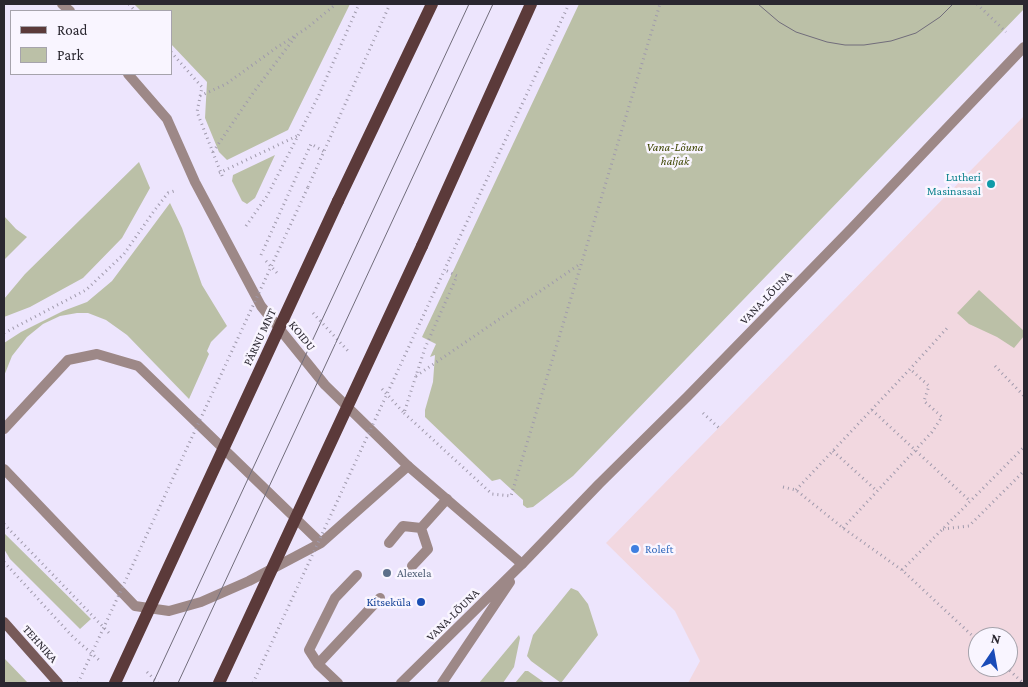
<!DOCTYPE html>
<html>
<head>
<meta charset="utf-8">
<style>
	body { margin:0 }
	#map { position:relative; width:1028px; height:687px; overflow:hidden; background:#ede5fd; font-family:"Crimson Pro",serif }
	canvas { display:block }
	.frame { position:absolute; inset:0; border:5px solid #2a2730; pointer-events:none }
	.legend { position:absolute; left:10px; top:10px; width:162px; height:65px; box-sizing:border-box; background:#f9f5ff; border:1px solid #a6a3ac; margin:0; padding:6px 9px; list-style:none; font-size:15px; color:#2a2730 }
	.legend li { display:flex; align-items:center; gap:10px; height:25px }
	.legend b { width:25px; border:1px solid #a6a3ac }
	.north { position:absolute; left:968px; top:627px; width:50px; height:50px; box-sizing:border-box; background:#f9f5ff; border:1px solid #a6a3ac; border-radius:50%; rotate:12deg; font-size:14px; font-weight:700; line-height:20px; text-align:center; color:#2a2730 }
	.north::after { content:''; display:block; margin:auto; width:18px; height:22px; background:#1a4bb8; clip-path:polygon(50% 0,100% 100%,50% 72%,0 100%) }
</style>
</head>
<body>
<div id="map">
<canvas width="1028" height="687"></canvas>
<div class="frame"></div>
<ul class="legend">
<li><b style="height:6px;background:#5b3a3a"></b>Road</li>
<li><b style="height:14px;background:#bbc0a7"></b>Park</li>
</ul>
<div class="north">N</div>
</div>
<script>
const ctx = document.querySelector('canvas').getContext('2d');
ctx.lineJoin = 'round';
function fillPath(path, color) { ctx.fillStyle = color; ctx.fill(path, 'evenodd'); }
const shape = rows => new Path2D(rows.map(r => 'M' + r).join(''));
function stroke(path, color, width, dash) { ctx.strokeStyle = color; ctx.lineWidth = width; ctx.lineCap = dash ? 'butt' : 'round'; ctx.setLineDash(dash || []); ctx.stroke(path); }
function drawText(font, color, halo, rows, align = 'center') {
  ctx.font = font + ' "Crimson Pro",serif'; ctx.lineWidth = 5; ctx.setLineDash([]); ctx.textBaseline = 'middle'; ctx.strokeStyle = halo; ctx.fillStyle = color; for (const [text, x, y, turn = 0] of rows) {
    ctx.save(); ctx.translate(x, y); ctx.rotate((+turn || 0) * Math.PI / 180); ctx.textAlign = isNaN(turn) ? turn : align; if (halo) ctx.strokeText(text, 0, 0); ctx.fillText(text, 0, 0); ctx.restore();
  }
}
const commercial = shape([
	[1024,116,1024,683,688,683,700,661,675,611,606,543],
	[978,637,1008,637,1008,667,978,667]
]);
const green = shape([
	[134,4,350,4,288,130,227,160,219,152,205,118,207,82,171,44,171,11,141,11],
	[579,4,1024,4,1024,9,573,476,533,507,527,508,523,505,523,500,500,479,492,481,425,417,425,410,433,382,435,355,430,357,436,344,422,337],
	[275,155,255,198,247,204,242,201,232,181,233,175],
	[139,162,150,188,122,238,83,278,30,307,4,317,4,299,25,274],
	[170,203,182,228,202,285,227,326,211,342,207,351,209,354,189,399,127,335,106,320,88,313,77,313,60,316,43,324,27,337,12,356,4,376,4,343,21,332,63,311,87,302,112,281],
	[4,216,16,229,27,237,4,260],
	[979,290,1024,331,1024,336,1014,348,997,337,969,324,957,313],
	[4,533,91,619,80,629,10,559,4,549],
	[571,588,578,591,588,604,598,635,561,683,531,661,527,656,533,635],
	[519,635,520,638,514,667,503,683,479,683],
	[4,658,28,683,4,683],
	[525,671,528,671,545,683,515,683]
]);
const path = shape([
	[129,4,135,11],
	[977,4,1006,32],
	[171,52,202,87,197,112,223,178],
	[200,96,226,84,276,48,307,28,336,4],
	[213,152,253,93,295,37],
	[219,173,297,136],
	[308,187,390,4],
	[246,226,267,196,318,97,359,4],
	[261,255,311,144,325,152],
	[450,258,569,4],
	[266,261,277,273],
	[313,313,348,351],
	[4,333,86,290,124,254,154,211,168,193,174,191],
	[995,366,1024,396],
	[416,376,580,264],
	[382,389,404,413,425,348,457,276,445,270],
	[872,410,970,501],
	[404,413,492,494,511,496,660,4],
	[703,413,719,428],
	[833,451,877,491],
	[783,487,796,490,843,528,902,570,978,641],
	[796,490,910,369,948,327],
	[4,524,111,635],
	[843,528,932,432,942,417,924,401,929,386,910,369],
	[943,529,969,526,1024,471],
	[4,562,73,637,99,660],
	[902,570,1024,447],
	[1006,667,1023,683],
	[147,672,158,683]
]);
const service = shape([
	[4,429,68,360,97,354,138,366,321,543,408,466],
	[4,469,135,606,169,611,201,602,249,581,321,543],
	[389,543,403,526,421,528,447,499],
	[412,566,428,549,421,528],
	[357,575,335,598,309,650,318,664,380,598],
	[318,664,338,683]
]);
const minor = shape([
	[62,4,70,11],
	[128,74,167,119,195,182,261,306,325,385,408,466,522,564]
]);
const tertiary = shape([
	[401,683,522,564,599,484,687,397,851,229,1024,47],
	[442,683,510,582]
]);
const secondary = shape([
	[4,622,58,683]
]);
const primary = shape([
	[338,201,432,4],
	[422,246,531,4]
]);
const tram = shape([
	[758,4,779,22,796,32,827,42,845,45,864,45,891,41,916,33,940,17,953,4],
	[153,683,469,4],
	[178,683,493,4]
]);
const pathBridge = shape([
	[78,683,308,187],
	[253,683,450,258]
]);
const primaryBridge = shape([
	[115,683,338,201],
	[219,683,422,246]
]);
const markers = [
	[991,184,5,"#0f9aa8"],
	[635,549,5,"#3f7fe0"],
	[387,573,5,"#5c6f8a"],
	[421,602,5,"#1a4fb4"]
];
const parkNames = [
	["Vana-Lõuna",675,147],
	["haljak",675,161]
];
const cultureNames = [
	["Lutheri",981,177],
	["Masinasaal",981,191]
];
const streetNames = [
	["VANA-LÕUNA",766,298,-46],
	["KOIDU",302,336,51],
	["PÄRNU MNT",260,337,-65],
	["VANA-LÕUNA",453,615,-45],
	["TEHNIKA",40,644,48]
];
const shopNames = [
	["Roleft",645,549]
];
const serviceNames = [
	["Alexela",397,573]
];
const transitNames = [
	["Kitseküla",411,602]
];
fillPath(commercial, '#f2d8e0');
fillPath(green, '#bbc0a7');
stroke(path, '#a09aac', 3, [1, 4]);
stroke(service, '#9d8887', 10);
stroke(minor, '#9d8887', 10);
stroke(tertiary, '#9d8887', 10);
stroke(secondary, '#775a59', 10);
stroke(primary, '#5b3a3a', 12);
stroke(tram, '#716d7b', 1);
stroke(pathBridge, '#a09aac', 3, [1, 4]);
stroke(primaryBridge, '#5b3a3a', 12);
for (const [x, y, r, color] of markers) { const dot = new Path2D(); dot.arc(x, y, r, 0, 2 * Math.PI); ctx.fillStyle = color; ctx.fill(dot); stroke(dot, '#f9f5ff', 2); }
drawText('italic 12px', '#3d4500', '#f9f5ff', parkNames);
drawText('12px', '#0d838f', '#f9f5ff', cultureNames, 'right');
drawText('12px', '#2a2730', '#f9f5ff', streetNames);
drawText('12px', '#366cbe', '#f9f5ff', shopNames, 'left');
drawText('12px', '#4e5e75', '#f9f5ff', serviceNames, 'left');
drawText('12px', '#164399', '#f9f5ff', transitNames, 'right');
</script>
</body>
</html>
